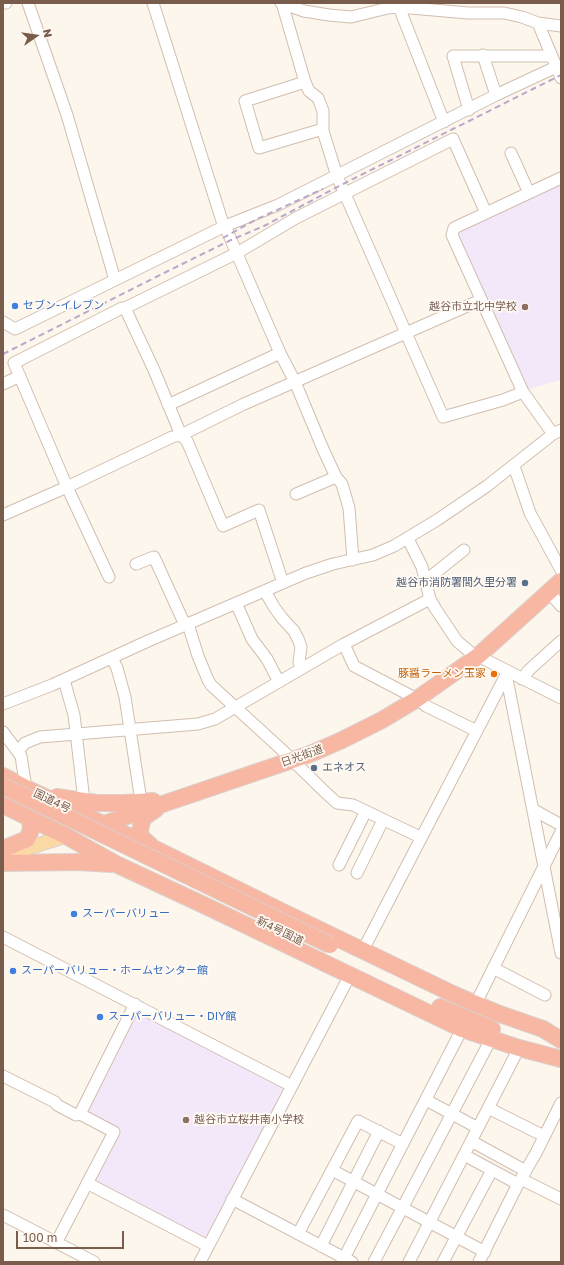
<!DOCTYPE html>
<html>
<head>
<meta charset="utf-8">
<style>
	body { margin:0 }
	#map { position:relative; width:564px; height:1265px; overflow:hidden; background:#fdf6ec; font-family:"Golos Text",sans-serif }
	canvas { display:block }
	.frame { position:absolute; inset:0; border:4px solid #7a5c4d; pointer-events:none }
	.north { position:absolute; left:16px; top:16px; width:40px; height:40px; -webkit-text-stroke:3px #fffaf3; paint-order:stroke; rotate:77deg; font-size:11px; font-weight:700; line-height:16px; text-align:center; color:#7a5c4d }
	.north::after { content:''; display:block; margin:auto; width:14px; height:18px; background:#7a5c4d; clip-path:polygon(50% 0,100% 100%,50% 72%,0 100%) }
	.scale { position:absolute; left:16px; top:1231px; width:108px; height:18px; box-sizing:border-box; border:2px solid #7a5c4d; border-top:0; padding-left:5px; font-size:12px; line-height:14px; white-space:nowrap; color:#7a5c4d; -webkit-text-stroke:3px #fffaf3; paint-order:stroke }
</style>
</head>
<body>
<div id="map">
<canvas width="564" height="1265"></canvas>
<div class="frame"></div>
<div class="north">N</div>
<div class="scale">100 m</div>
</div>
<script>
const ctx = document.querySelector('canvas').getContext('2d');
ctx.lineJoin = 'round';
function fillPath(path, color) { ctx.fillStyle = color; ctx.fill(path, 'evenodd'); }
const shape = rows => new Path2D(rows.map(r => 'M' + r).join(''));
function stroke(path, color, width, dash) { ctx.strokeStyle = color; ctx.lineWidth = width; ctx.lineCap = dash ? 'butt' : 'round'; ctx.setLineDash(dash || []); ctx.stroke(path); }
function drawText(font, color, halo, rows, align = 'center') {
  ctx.font = font + ' "Golos Text","Noto Sans JP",sans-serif'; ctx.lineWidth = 3.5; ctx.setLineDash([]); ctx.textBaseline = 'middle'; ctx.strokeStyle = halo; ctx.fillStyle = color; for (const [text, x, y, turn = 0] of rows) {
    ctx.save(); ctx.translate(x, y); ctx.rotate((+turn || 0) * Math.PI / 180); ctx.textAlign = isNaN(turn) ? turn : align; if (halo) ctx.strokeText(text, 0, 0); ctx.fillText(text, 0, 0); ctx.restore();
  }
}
const education = shape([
	[561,184,561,380,526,390,456,235,457,230],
	[139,1012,280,1086,283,1089,207,1238,202,1239,96,1183,93,1178,121,1129,88,1112,87,1107,134,1013]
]);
const minor = shape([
	[3,3,6,3],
	[28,3,67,115,115,280,225,226,278,205,496,95,556,67],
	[153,3,223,224,225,226,280,353,295,382,323,449,336,477,342,484,349,508,353,560],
	[281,3,304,11,329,15,351,17,388,8,399,7,468,13,504,13,522,17,538,23,561,26],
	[282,3,305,82,309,91,318,98,323,111,323,131,337,176,443,417,503,400,523,392],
	[399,3,399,7,444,122],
	[538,23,561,78],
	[483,55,496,95],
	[305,82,245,101,259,148,323,129],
	[469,110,453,56,551,56],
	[511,153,529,193],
	[125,308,237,253,296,218,453,139,486,213],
	[3,322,15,329,115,280],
	[3,384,20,376],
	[168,405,280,353],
	[553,434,523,392,452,235,454,228,561,178],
	[514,466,530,513,561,570],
	[296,494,336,477],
	[3,515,67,487,172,437,181,435,244,404,481,300],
	[408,539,422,567,430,599,435,608,457,641,476,657],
	[136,564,154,557,185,625],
	[109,577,67,487,14,363,122,308,125,308,154,370,181,435,187,441,223,526,259,510,283,583],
	[425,581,464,550],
	[265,591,274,607,282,618,294,631,299,641,301,647,299,662,301,669],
	[549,592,561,606],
	[236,603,252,639,267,659,279,682],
	[188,624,198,656,208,680,211,685,281,749,325,792,337,803,353,805,420,837],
	[344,644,354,666,417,699,426,706,477,731],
	[478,656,561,698],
	[112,658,117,668,125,697,141,801],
	[506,674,561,953],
	[522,679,529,670,561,641],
	[64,680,74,715,84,801],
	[3,704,52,685,148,641,306,573,333,564,373,555,394,546,437,520,487,486,553,434,561,430],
	[3,732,21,756,26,788],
	[18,751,25,743,40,737,198,724,215,719,344,644,430,599],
	[534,810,561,825],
	[339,865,366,811],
	[357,873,383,820],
	[3,937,292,1086],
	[363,950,508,671],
	[493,968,545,995],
	[476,1003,561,832],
	[3,1076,55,1102,57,1105,76,1115,80,1114,114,1132,56,1243],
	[426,1100,478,1128],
	[488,1108,544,1136],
	[80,1114,135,1004],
	[471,1141,526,1171],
	[464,1155,518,1184],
	[332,1170,485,1252],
	[521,1179,561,1199],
	[87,1183,208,1246],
	[232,1199,352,1262],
	[3,1215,94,1262],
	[298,1234,358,1121,403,1144],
	[321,1246,379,1131],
	[200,1262,350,975],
	[342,1262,462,1029],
	[374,1262,491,1039],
	[409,1262,519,1048],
	[443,1262,492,1170],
	[479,1262,518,1184,536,1153,561,1103]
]);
const major = shape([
	[3,856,66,836]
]);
const highway = shape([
	[3,776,34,792,137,840,285,913,453,994,497,1013,543,1029,561,1040],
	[57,797,97,803,124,803,153,801],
	[3,805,66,836,118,865,208,907,462,1029,519,1048,561,1059],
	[98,826,310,754,340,741,382,720,417,699,478,656,561,581],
	[151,846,141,837,140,830,143,818,156,809],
	[3,849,27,839,31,830,30,819],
	[3,863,77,862,111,864],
	[440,1007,492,1029]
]);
const rail = shape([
	[223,238,257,219,323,189],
	[3,354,168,271,231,240,264,226,341,185,561,75]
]);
const highwayBridge = shape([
	[3,786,330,945]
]);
const markers = [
	[15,306,4,"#3f7fe0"],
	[525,307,4,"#8d6e63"],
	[525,583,4,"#5c6f8a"],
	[494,674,4,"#e8710a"],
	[314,768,4,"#5c6f8a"],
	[74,914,4,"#3f7fe0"],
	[13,971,4,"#3f7fe0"],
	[100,1017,4,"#3f7fe0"],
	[186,1120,4,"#8d6e63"]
];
const shopNames = [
	["セブン-イレブン",23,306],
	["スーパーバリュー",82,914],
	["スーパーバリュー・ホームセンター館",21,971],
	["スーパーバリュー・DIY館",108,1017]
];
const educationNames = [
	["越谷市立北中学校",517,307],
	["越谷市立桜井南小学校",194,1120,"left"]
];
const serviceNames = [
	["越谷市消防署間久里分署",517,583],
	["エネオス",322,768,"left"]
];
const foodNames = [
	["豚醤ラーメン玉家",486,674]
];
const streetNames = [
	["日光街道",302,756,-20],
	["国道4号",52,801,26],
	["新4号国道",280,931,26]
];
fillPath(education, '#f3e8fa');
stroke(minor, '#d1beb0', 13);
stroke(major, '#dad1cd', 15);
stroke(highway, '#dad1cd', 18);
stroke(minor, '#fff', 11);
stroke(major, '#fbd9a5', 13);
stroke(highway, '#f7b7a3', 16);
stroke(rail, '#b9a8c9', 2, [6, 4]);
stroke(highwayBridge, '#dad1cd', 18, []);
stroke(highwayBridge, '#f7b7a3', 16);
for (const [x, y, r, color] of markers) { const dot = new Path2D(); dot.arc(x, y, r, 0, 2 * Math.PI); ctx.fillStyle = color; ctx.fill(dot); stroke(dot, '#fffaf3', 1.5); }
drawText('11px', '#366cbe', '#fffaf3', shopNames, 'left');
drawText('11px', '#785e54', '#fffaf3', educationNames, 'right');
drawText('11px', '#4e5e75', '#fffaf3', serviceNames, 'right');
drawText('11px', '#c56008', '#fffaf3', foodNames, 'right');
drawText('11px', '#7a5c4d', '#fffaf3', streetNames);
</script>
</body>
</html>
